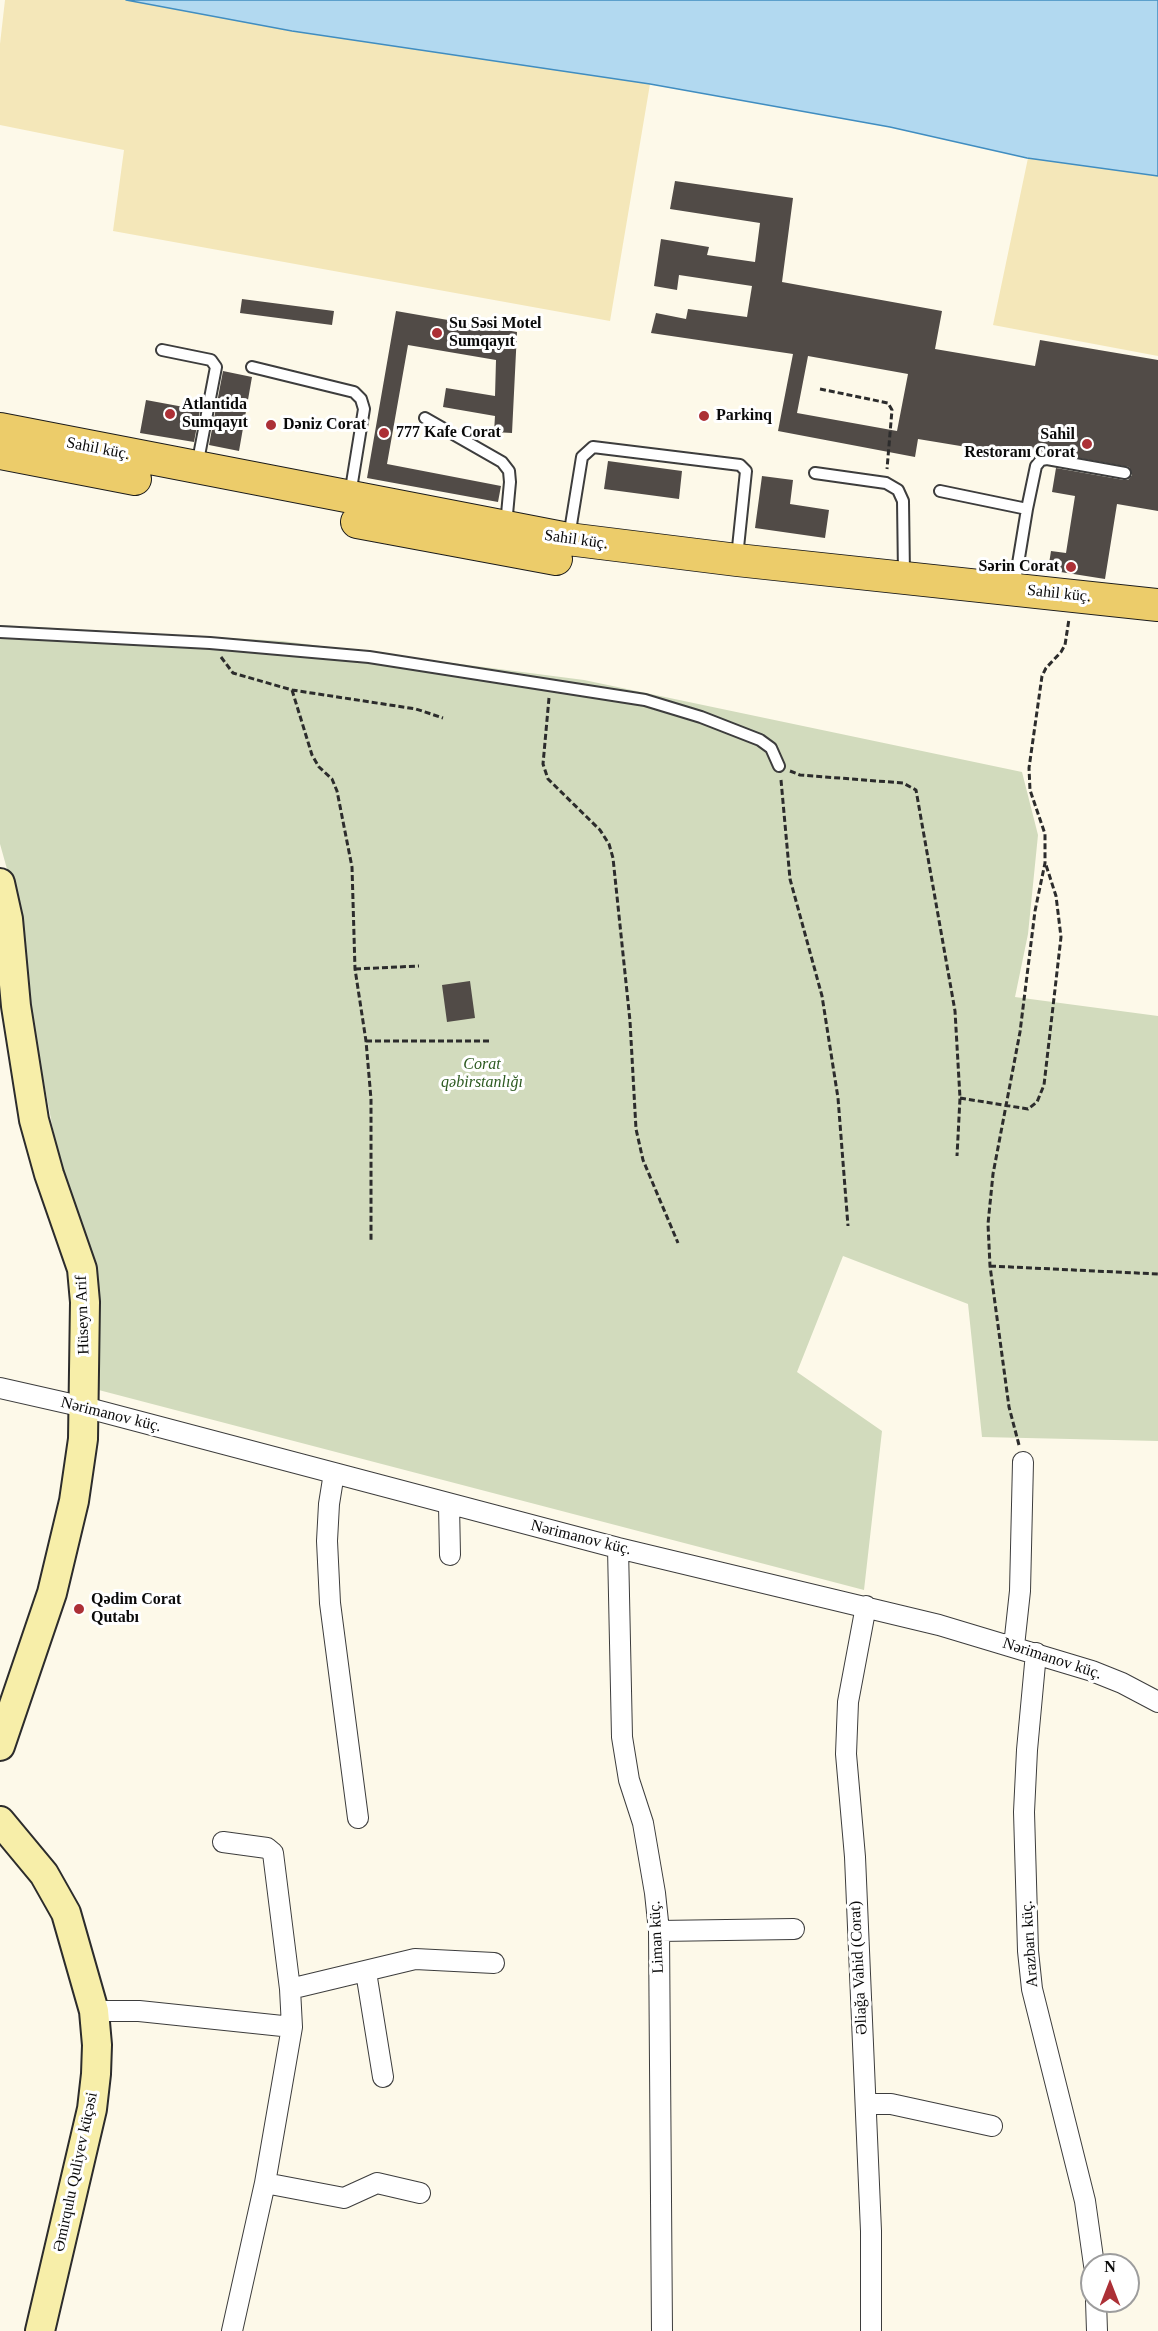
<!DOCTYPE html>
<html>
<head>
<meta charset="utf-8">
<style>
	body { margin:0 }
	#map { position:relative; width:1158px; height:2331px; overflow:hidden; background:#fdf9e9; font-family:"Times New Roman",serif }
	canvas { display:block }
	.north { position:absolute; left:1080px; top:2253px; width:60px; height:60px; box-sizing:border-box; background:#fff; border:2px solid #9d9d9d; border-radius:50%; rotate:0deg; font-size:16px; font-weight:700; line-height:24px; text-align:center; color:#0a0a0a }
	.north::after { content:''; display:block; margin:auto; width:21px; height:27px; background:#ac3036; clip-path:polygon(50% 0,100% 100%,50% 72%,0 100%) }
</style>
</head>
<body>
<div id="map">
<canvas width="1158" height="2331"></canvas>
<div class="north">N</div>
</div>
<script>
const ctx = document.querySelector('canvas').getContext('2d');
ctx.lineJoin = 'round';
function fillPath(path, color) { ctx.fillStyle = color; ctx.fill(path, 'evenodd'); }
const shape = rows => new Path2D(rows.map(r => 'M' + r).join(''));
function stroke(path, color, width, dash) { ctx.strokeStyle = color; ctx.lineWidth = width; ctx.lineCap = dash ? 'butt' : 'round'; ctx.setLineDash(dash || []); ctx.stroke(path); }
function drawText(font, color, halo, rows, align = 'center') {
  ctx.font = font + ' "Times New Roman",serif'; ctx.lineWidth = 6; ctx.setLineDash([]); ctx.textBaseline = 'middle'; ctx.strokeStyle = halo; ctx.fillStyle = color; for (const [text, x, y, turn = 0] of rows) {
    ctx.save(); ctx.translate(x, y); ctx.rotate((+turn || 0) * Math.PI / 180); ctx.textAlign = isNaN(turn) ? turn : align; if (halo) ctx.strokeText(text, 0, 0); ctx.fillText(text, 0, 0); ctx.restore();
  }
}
const sand = shape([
	[5,0,126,0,292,31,650,84,610,321,113,231,124,150,0,125,0,44],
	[1028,158,1158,176,1158,356,993,325]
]);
const cemetery = shape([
	[0,625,282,641,584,680,1022,772,1038,835,1028,934,1015,997,1158,1016,1158,1441,982,1437,968,1304,843,1256,797,1372,882,1431,864,1590,91,1388,95,1276,55,1140,27,994,21,919,0,844]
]);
const water = shape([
	[126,0,1158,0,1158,176,1027,158,890,127,650,84,292,31,126,0]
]);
const building = shape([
	[675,181,793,198,782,282,942,311,935,349,1035,366,1040,340,1158,360,1158,511,1117,504,1105,579,1048,570,1051,551,1066,553,1075,496,1052,492,1056,468,1124,480,1128,480,1132,475,1129,467,1011,446,1009,454,918,439,915,457,778,431,793,354,651,333,656,313,686,319,688,309,747,317,752,286,679,275,677,290,654,286,661,239,709,247,707,255,755,262,760,223,670,209],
	[808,356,908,374,897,431,797,413],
	[242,299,334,311,332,325,240,313],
	[396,311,517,332,512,433,494,432,495,416,443,407,446,388,495,396,496,360,408,345,387,464,501,486,498,502,367,478],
	[223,371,252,377,239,451,209,445],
	[146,400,200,410,194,442,140,433],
	[608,461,682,471,679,499,604,489],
	[762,476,793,480,790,504,829,510,825,538,755,528],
	[470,981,475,1018,447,1022,442,985]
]);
const path = shape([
	[820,389,888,403,892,410,887,469],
	[221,657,233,673,292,690,416,709,443,718],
	[292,690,312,755,319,767,332,779,337,791,352,867,355,969,366,1041,371,1099,371,1242],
	[549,698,543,764,548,779,600,830,609,844,613,858,630,1021,636,1129,643,1160,678,1243],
	[790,771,800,775,903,783,916,790,955,1011,960,1098,957,1156],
	[781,780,790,879,822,996,838,1098,848,1226],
	[355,969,419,966],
	[366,1041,489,1041],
	[960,1098,1028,1109,1037,1102,1044,1085,1061,937,1056,896,1046,865],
	[990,1266,1158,1274],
	[1019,1445,1009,1407,990,1266,988,1224,993,1174,1020,1032,1035,911,1045,863,1045,834,1030,790,1029,768,1042,676,1046,668,1061,652,1065,645,1069,619]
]);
const lane = shape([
	[162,350,211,360,216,367,197,466],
	[252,367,354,392,361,399,364,409,350,495],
	[425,418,502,462,509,471,510,482,506,525],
	[815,473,886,483,898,490,903,501,904,574],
	[940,491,1027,509,1014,588],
	[1027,509,1036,466,1041,460,1047,459,1125,473],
	[569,537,582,457,593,447,740,465,746,471,737,557],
	[0,632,210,643,369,657,645,700,701,717,760,740,771,748,779,766]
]);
const street = shape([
	[0,1388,84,1407,618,1548,939,1625,1092,1671,1122,1683,1158,1702],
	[334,1473,329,1504,327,1541,330,1603,358,1818],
	[449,1505,450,1555],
	[618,1548,622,1737,629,1780,643,1823,655,1893,659,1931,662,2331],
	[866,1606,848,1702,846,1754,855,1857,871,2231,871,2331],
	[1014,1646,1020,1591,1023,1462],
	[1036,1653,1027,1750,1024,1812,1028,1951,1032,1989,1085,2201,1094,2265],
	[223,1842,267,1848,273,1853,290,1989,292,2027,265,2183,232,2331],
	[659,1931,794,1929],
	[366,1972,383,2077],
	[290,1989,415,1959,494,1963],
	[94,2011,139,2011,292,2027],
	[866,2104,891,2104,992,2126],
	[265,2183,344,2198,377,2183,420,2193],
	[1096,2301,1097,2331]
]);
const secondary = shape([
	[0,883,8,919,16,1006,34,1120,49,1174,82,1269,85,1302,83,1439,74,1501,52,1593,0,1746],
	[0,1821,44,1874,66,1913,94,2011,97,2045,96,2074,92,2109,40,2331]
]);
const primary = shape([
	[0,429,568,539,737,560,1158,605],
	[0,453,135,479],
	[357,522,556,559]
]);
const markers = [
	[437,333,6,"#ac3036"],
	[170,414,6,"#ac3036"],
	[704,416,6,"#ac3036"],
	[271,425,6,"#ac3036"],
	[384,433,6,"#ac3036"],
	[1087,444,6,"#ac3036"],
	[1071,567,6,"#ac3036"],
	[79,1609,6,"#ac3036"]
];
const poiNames = [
	["Su Səsi Motel",449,324],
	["Sumqayıt",449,342],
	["Atlantida",182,405],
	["Sumqayıt",182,423],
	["Parkinq",716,416],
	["Dəniz Corat",283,425],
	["777 Kafe Corat",396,433],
	["Sahil",1075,435,"right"],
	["Restoranı Corat",1075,453,"right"],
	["Sərin Corat",1059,567,"right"],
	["Qədim Corat",91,1600],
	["Qutabı",91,1618]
];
const streetNames = [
	["Sahil küç.",98,449,11],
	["Sahil küç.",576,540,8],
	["Sahil küç.",1059,594,6],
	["Hüseyn Arif",83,1315,-92],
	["Nərimanov küç.",111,1415,14],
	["Nərimanov küç.",581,1538,14],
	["Nərimanov küç.",1052,1659,18],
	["Liman küç.",657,1937,-93],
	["Arazbarı küç.",1030,1944,-94],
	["Əliağa Vahid (Corat)",859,1968,-93],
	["Əmirqulu Quliyev küçəsi",76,2172,-78]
];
const parkNames = [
	["Corat",482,1065],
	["qəbirstanlığı",482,1083]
];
fillPath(sand, '#f4e7b9');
fillPath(cemetery, '#d2dbbd');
fillPath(water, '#b2d9f0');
stroke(water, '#408dc0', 1.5);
fillPath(building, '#514b47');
stroke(lane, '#3d3d3d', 14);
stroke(street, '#3d3d3d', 22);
stroke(secondary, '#2c2c2c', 32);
stroke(primary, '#1b1b1b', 34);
stroke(path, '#2c2c2c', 3, [6, 3]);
stroke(lane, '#fff', 10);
stroke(street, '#fff', 20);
stroke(secondary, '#f7eea9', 28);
stroke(primary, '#eccc6a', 32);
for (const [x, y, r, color] of markers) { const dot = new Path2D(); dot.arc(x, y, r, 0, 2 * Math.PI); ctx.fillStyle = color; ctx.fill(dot); stroke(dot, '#fff', 2); }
drawText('bold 16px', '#0a0a0a', '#fff', poiNames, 'left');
drawText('16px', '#0a0a0a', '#fff', streetNames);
drawText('italic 16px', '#2d5a21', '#fff', parkNames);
</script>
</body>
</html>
